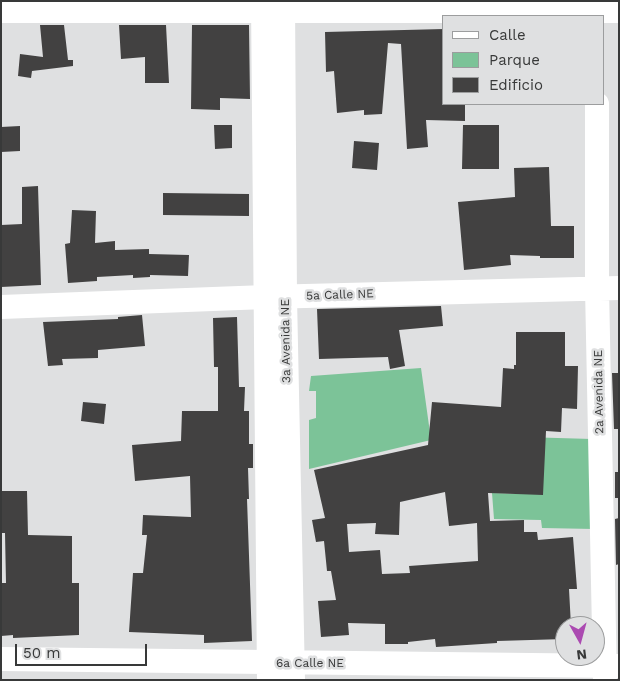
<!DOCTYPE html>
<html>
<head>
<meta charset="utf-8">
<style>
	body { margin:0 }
	#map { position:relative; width:620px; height:681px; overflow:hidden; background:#dfe0e1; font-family:"Work Sans",sans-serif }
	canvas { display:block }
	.frame { position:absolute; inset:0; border:2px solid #383939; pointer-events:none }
	.legend { position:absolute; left:442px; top:15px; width:162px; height:90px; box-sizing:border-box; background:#dfe0e1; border:1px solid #9c9d9e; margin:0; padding:6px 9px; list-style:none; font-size:15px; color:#383939 }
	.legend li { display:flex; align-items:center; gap:10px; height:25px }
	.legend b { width:25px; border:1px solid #9c9d9e }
	.north { position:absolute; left:555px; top:616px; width:50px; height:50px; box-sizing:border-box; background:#dfe0e1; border:1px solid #9c9d9e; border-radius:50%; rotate:173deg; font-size:14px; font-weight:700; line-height:20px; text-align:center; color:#383939 }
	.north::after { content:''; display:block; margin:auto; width:18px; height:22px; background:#ab4ab1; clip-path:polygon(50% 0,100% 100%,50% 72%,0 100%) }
	.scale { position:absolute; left:15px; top:644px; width:132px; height:22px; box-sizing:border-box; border:2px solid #383939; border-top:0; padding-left:6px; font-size:15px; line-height:18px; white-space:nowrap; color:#383939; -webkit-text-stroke:4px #dfe0e1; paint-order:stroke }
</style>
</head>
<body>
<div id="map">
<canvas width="620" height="681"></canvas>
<div class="frame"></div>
<ul class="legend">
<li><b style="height:6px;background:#fff"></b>Calle</li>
<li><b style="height:14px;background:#7cc398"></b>Parque</li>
<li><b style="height:14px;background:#424141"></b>Edificio</li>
</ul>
<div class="north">N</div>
<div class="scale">50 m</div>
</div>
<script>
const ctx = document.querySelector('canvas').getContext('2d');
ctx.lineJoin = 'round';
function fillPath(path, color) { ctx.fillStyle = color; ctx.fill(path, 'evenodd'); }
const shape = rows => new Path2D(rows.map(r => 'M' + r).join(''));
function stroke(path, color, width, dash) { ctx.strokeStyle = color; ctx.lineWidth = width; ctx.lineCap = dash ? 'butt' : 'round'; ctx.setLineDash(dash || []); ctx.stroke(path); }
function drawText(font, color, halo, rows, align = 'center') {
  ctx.font = font + ' "Work Sans",sans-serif'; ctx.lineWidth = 5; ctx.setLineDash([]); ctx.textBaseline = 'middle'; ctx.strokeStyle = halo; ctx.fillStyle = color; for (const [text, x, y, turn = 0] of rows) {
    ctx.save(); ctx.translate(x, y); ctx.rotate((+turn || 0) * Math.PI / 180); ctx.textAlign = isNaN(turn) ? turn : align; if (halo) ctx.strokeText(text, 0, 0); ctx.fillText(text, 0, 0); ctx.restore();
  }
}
const green = shape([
	[421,368,431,440,309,469,309,420,316,418,316,391,309,391,311,376],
	[523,437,592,439,594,529,542,528,541,520,494,519,492,493,520,494]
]);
const building = shape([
	[40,25,64,25,68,60,73,60,73,66,32,71,31,78,18,76,20,54,43,57],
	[119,25,166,25,169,83,145,83,145,57,121,59],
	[192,25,249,25,250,99,220,98,220,110,191,109],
	[444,29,444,104,465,104,465,121,426,120,428,147,407,149,401,44,388,43,382,114,364,115,364,110,337,113,334,71,326,72,325,32],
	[214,125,232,125,232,148,215,149],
	[463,125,499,125,499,169,462,169],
	[20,126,20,151,1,152,1,127],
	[354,141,379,143,377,170,352,168],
	[549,167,551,226,574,226,574,258,540,258,540,256,510,255,511,265,464,270,458,202,515,197,514,168],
	[38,186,41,285,1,287,1,225,22,224,22,187],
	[163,193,249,194,249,216,163,215],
	[72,210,96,211,95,243,115,241,115,250,149,249,149,254,189,255,188,276,150,275,150,277,133,278,133,275,97,277,97,281,68,283,65,244,70,243],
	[441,306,443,326,399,330,405,366,390,369,388,357,319,359,317,309],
	[142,315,145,346,98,350,98,358,62,359,63,365,48,366,43,322,118,319,118,317],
	[237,317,239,387,245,387,244,411,249,411,249,444,253,444,253,468,248,468,249,499,247,499,252,641,204,643,204,635,129,632,133,573,143,573,147,535,142,535,143,515,191,517,190,476,135,481,132,445,181,441,182,411,218,411,218,367,214,367,213,318],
	[516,332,565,332,565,366,578,366,577,409,562,408,561,432,546,431,543,495,488,493,490,521,524,520,524,532,537,532,538,540,573,537,577,589,569,589,571,626,565,626,565,639,497,641,497,643,436,647,435,639,408,642,408,644,385,644,385,624,348,623,349,635,321,637,318,601,336,600,331,571,327,571,324,541,316,542,312,520,325,518,314,470,428,445,432,402,501,407,503,368,514,369,514,365,516,365],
	[445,492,449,526,477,523,478,561,409,566,410,573,382,574,380,550,349,552,347,524,376,523,375,534,399,535,400,502],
	[612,373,619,373,619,429,614,429],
	[83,402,106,404,104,424,81,421],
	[615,472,619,472,619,498,615,498],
	[1,491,27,491,28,535,72,536,72,583,79,583,79,635,13,638,13,635,1,636,1,583,6,583,5,533,1,533],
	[619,518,619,564,616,565,615,519]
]);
const minor = shape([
	[263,1,269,680],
	[283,1,285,297,293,680],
	[1,11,619,11],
	[597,104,597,288,605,680],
	[1,307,266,297,619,288],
	[1,659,619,666]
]);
const streetNames = [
	["5a Calle NE",340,295,-2],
	["3a Avenida NE",286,341,-91],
	["2a Avenida NE",599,392,-91],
	["6a Calle NE",310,663]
];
fillPath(green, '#7cc398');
fillPath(building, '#424141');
stroke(minor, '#fff', 24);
drawText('12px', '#383939', '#dfe0e1', streetNames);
</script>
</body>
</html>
